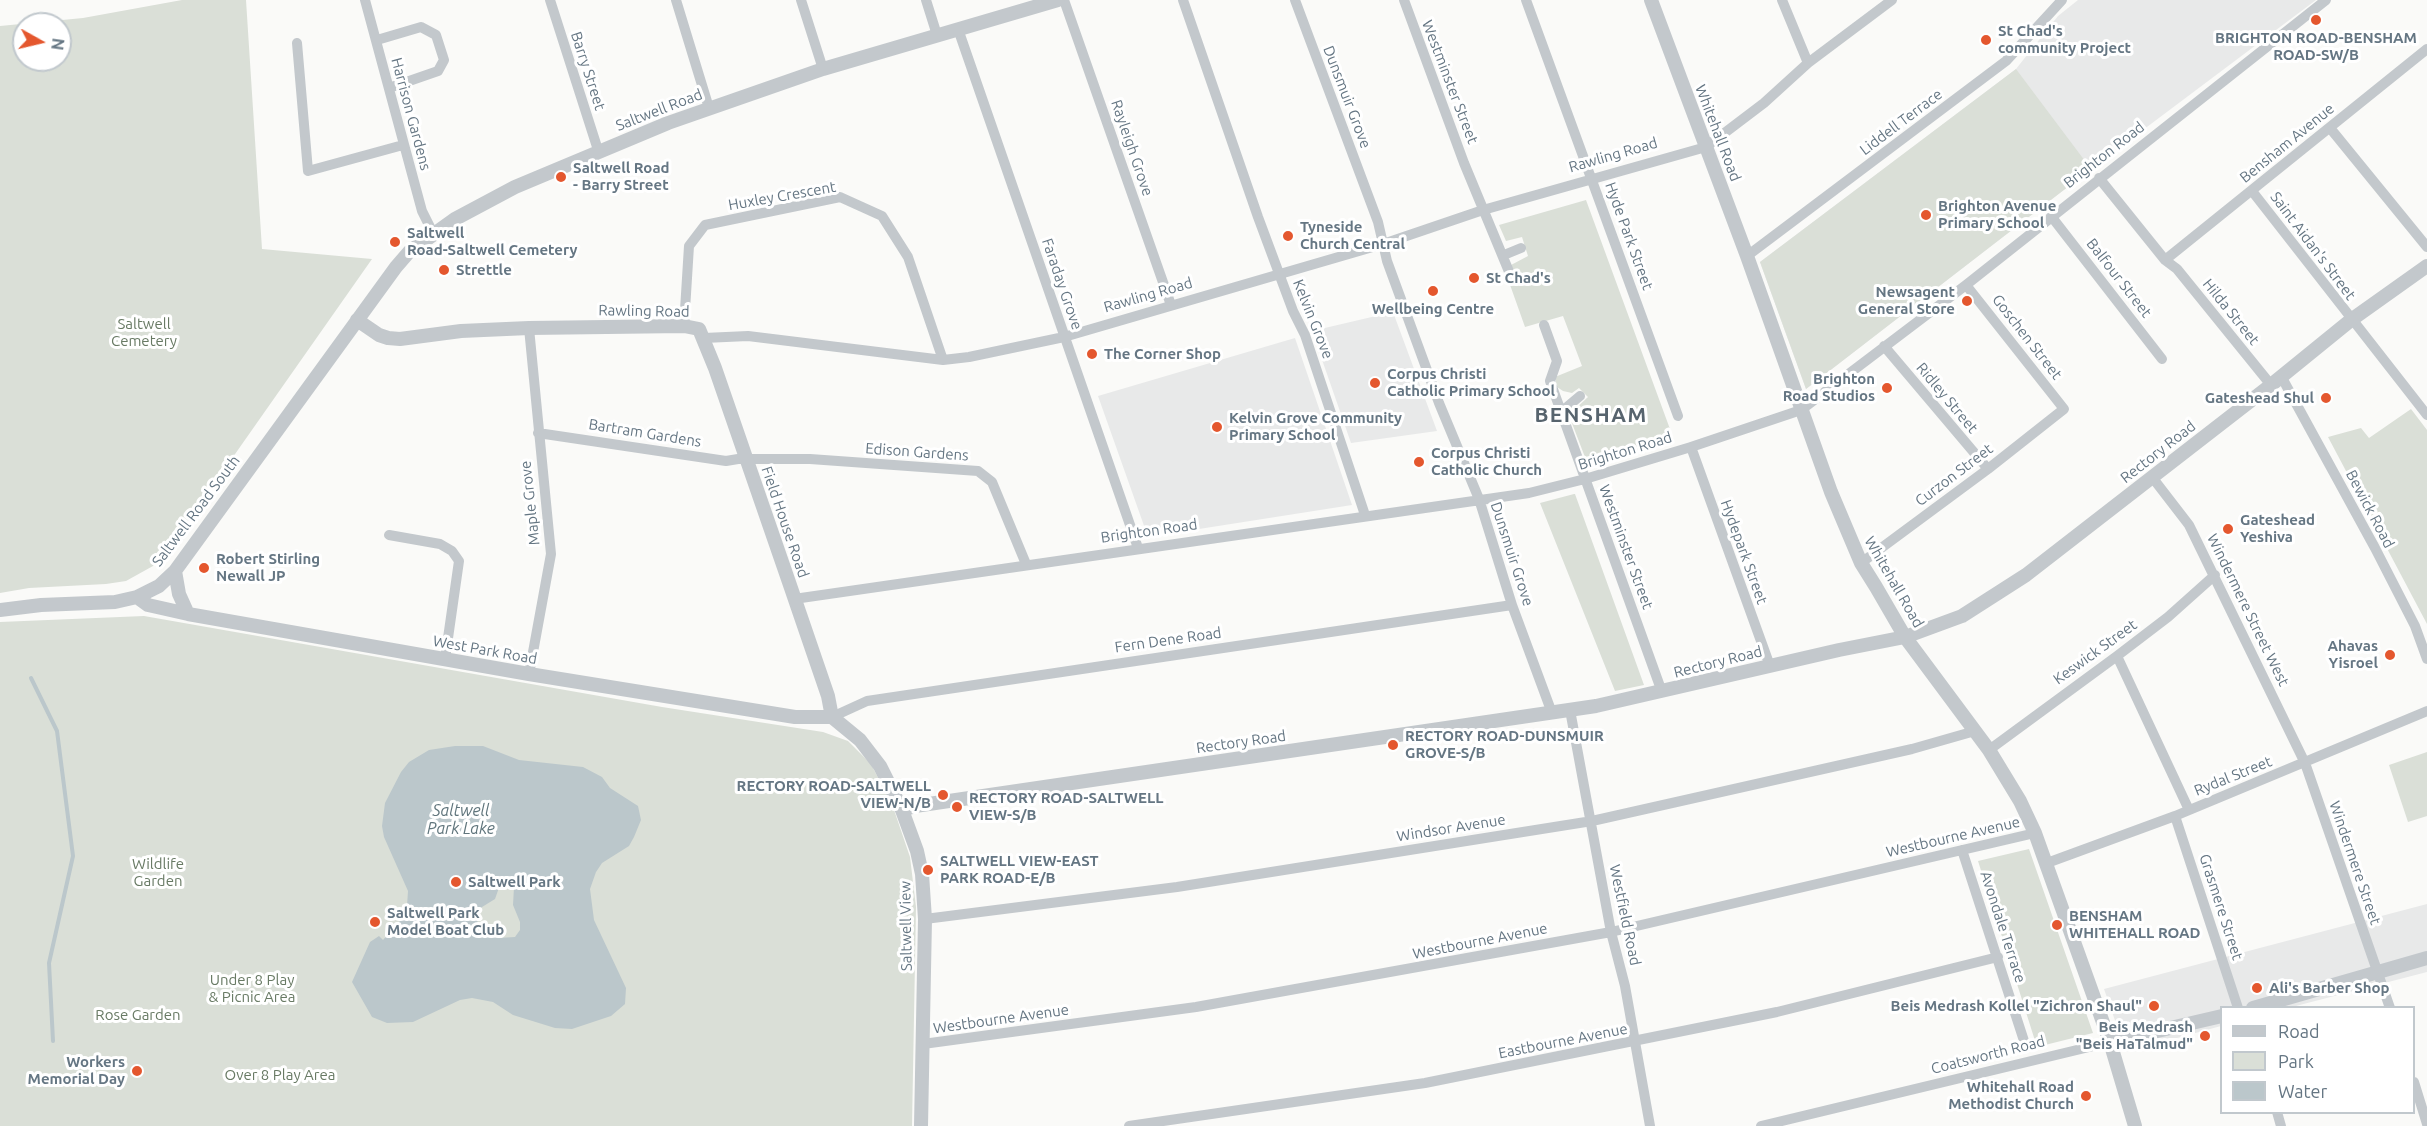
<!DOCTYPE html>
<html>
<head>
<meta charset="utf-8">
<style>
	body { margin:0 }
	#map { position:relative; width:2427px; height:1126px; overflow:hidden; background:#fafaf8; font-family:Ubuntu,sans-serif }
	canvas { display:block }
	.legend { position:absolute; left:2220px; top:1006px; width:195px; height:108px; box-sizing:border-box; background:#fff; border:2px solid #c1c8cd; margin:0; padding:8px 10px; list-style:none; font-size:18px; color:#657683 }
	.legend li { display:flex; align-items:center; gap:12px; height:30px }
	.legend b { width:30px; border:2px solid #c1c8cd }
	.north { position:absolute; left:12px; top:12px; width:60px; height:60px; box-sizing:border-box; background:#fff; border:2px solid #c1c8cd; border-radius:50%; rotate:98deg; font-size:16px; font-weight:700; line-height:24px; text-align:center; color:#657683 }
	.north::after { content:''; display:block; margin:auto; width:21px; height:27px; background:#e4572e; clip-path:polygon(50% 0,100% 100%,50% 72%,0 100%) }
</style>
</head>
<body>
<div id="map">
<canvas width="2427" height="1126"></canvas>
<ul class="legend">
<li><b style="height:8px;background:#c3c8cc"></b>Road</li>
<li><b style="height:16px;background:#dadfd7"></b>Park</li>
<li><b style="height:16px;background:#bbc7cb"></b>Water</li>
</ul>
<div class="north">N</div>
</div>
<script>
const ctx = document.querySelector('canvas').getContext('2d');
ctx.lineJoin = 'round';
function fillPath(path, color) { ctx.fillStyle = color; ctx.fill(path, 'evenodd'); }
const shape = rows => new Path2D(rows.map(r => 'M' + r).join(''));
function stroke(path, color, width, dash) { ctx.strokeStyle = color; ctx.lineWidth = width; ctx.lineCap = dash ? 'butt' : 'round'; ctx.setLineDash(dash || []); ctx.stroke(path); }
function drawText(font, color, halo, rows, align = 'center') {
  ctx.font = font + ' Ubuntu,sans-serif'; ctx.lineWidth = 6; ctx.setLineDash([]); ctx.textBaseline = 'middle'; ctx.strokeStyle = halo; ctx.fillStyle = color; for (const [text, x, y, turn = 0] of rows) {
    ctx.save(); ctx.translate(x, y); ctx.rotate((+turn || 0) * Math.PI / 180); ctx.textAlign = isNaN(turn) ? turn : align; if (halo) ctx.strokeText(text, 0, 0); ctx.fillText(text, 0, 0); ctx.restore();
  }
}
const built = shape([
	[2078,0,2316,0,2091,169,1806,389,1760,262,2016,69,2058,16],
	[1393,312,1437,431,1351,443,1312,331],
	[1295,338,1352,505,1148,537,1098,396],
	[2427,904,2427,972,2292,1007,2222,1008,2221,1026,2126,1052,2104,989]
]);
const green = shape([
	[182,0,246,0,262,249,372,259,174,541,153,566,126,581,106,584,29,588,0,593,0,26,83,18],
	[24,24,60,24,60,60,24,60],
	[2016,69,2091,169,1806,389,1760,262],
	[1586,200,1674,440,1588,465,1570,418,1572,412,1588,397,1579,388,1572,393,1563,391,1557,387,1555,377,1582,366,1563,316,1525,327,1509,282,1516,279,1511,265,1528,256,1522,237,1506,241,1499,225],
	[2411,409,2427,430,2427,624,2328,437,2361,428,2369,438],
	[1574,494,1575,494,1644,685,1615,691,1540,503],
	[144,616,662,707,823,732,848,741,871,764,893,807,910,857,916,907,912,1126,0,1126,0,622],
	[2427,752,2427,816,2408,822,2389,765],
	[2029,849,2093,1033,2037,1047,1978,861]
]);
const water = shape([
	[455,746,483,746,519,760,583,767,602,777,610,788,638,806,641,820,634,837,629,846,602,863,596,872,590,889,594,920,626,988,625,1004,611,1016,572,1029,555,1028,513,1015,493,1002,472,998,460,1000,413,1022,387,1023,372,1017,352,982,370,942,379,936,383,940,400,921,398,917,407,906,408,891,384,837,382,826,385,803,401,772,409,762,429,750],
	[501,882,508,883,514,887,513,905,520,922,520,930,515,937,498,938,486,934,478,926,477,917,482,907,495,899]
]);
const stream = shape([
	[31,678,57,731,73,856,49,963,53,1041]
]);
const minor = shape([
	[365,0,422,211,433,233],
	[550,0,598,150],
	[676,0,709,108],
	[801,0,823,69],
	[926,0,937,35],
	[1064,0,1171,305],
	[1183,0,1258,217,1293,311,1305,335,1365,515],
	[1295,0,1378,222,1387,261,1439,403,1479,499,1512,605,1552,713],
	[1404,0,1464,163,1510,274],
	[1526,0,1678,416],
	[1782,0,1808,63],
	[958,29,1138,548],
	[377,40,421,27,436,35,444,60,438,71,389,88],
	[297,43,308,171,403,145],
	[2330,128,2427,247],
	[2099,178,2165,260,2177,269,2271,385],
	[2252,191,2427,415],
	[2051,216,2162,359],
	[1504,255,1521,248],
	[1747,256,2006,61,2062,0],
	[2165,260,2427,49],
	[1544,325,1557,361,1550,381,1662,692],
	[684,326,689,246,705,225,840,197,882,216,908,257,943,360],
	[529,328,551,554,529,674],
	[704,338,748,336,943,360,969,357,1064,337,1383,244,1483,210,1706,147,1764,103,1808,63,1892,0],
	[1884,346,1988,469],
	[2281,376,2375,548,2415,626,2427,659],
	[1561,412,1580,396],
	[538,433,726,461,738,459,810,459,978,471,992,482,1026,564],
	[1691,447,1770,666],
	[2152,477,2189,525,2305,763,2390,1008],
	[389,535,440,544,452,551,459,561,445,659],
	[1861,563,1988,469,2064,409,1966,285],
	[794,599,1529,493,1585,479,1691,447,1801,410,1966,285,2326,0],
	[2117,656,2189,810],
	[1570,710,1611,932,1625,986,1650,1126],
	[832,717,867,701,1512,605],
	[1989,750,2117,656,2168,617,2215,575],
	[2175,816,2238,1008],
	[1962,850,2026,1047],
	[2047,863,2175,816,2427,711],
	[925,919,1177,887,1592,821,1912,749,1975,731],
	[923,1044,1196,1007,1611,932,2035,833],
	[2414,1082,2427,1124],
	[2277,1112,2281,1126],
	[1129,1126,1425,1083,1777,1012,1998,957],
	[1761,1126,2110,1042]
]);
const tertiary = shape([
	[1651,0,1747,256,1831,492,1861,563,1876,587,1905,637,1989,750,2020,801,2035,833,2110,1042,2135,1126],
	[357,320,379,335,388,338,400,339,461,331,529,328,684,326,699,329,715,368,791,588,828,696,832,717],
	[175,571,179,594,188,614],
	[137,597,148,605,188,614,529,674,795,717,832,717],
	[0,610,41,605,115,602,137,597,159,586,175,571,396,267,409,252,455,219,515,187,668,123,823,69,1058,0],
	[832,717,860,740,880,766,902,810,917,851,922,874,925,919,921,1126],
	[902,810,915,806,1596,706,1839,650,1905,637,1962,616,2026,575,2271,385,2351,320,2427,266],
	[2253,1008,2427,958],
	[2110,1042,2222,1016]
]);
const markers = [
	[2316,20,6,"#e4572e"],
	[1986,40,6,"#e4572e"],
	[561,177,6,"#e4572e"],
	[1926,215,6,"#e4572e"],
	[1288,236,6,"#e4572e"],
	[395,242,6,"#e4572e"],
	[444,270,6,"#e4572e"],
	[1474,278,6,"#e4572e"],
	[1433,291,6,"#e4572e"],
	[1967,301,6,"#e4572e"],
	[1092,354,6,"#e4572e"],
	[1375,383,6,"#e4572e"],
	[1887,388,6,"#e4572e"],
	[2326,398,6,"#e4572e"],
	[1217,427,6,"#e4572e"],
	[1419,462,6,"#e4572e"],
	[2228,529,6,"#e4572e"],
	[204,568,6,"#e4572e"],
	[2390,655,6,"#e4572e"],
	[1393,745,6,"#e4572e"],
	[943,795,6,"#e4572e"],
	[957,807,6,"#e4572e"],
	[928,870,6,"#e4572e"],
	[456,882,6,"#e4572e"],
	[375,922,6,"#e4572e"],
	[2057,925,6,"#e4572e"],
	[2257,988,6,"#e4572e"],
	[2154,1006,6,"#e4572e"],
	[2205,1036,6,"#e4572e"],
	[137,1071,6,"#e4572e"],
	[2086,1096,6,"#e4572e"]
];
const poiNames = [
	["St Chad's",1998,31],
	["community Project",1998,48],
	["BRIGHTON ROAD-BENSHAM",2316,38,"center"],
	["ROAD-SW/B",2316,55,"center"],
	["Saltwell Road",573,168],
	["- Barry Street",573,185],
	["Brighton Avenue",1938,206],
	["Primary School",1938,223],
	["Tyneside",1300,227],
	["Church Central",1300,244],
	["Saltwell",407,233],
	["Road-Saltwell Cemetery",407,250],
	["Strettle",456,270],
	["St Chad's",1486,278],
	["Newsagent",1955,292,"right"],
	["General Store",1955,309,"right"],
	["Wellbeing Centre",1433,309,"center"],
	["The Corner Shop",1104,354],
	["Corpus Christi",1387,374],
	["Catholic Primary School",1387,391],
	["Brighton",1875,379,"right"],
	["Road Studios",1875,396,"right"],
	["Gateshead Shul",2314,398,"right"],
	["Kelvin Grove Community",1229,418],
	["Primary School",1229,435],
	["Corpus Christi",1431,453],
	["Catholic Church",1431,470],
	["Gateshead",2240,520],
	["Yeshiva",2240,537],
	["Robert Stirling",216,559],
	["Newall JP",216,576],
	["Ahavas",2378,646,"right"],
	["Yisroel",2378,663,"right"],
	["RECTORY ROAD-DUNSMUIR",1405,736],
	["GROVE-S/B",1405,753],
	["RECTORY ROAD-SALTWELL",931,786,"right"],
	["VIEW-N/B",931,803,"right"],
	["RECTORY ROAD-SALTWELL",969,798],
	["VIEW-S/B",969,815],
	["SALTWELL VIEW-EAST",940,861],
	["PARK ROAD-E/B",940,878],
	["Saltwell Park",468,882],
	["Saltwell Park",387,913],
	["Model Boat Club",387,930],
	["BENSHAM",2069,916],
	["WHITEHALL ROAD",2069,933],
	["Ali's Barber Shop",2269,988],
	["Beis Medrash Kollel \"Zichron Shaul\"",2142,1006,"right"],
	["Beis Medrash",2193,1027,"right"],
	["\"Beis HaTalmud\"",2193,1044,"right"],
	["Workers",125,1062,"right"],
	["Memorial Day",125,1079,"right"],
	["Whitehall Road",2074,1087,"right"],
	["Methodist Church",2074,1104,"right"]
];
const streetNames = [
	["Barry Street",588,71,72],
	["Westminster Street",1450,82,69],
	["Dunsmuir Grove",1347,97,69],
	["Saltwell Road",659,110,-21],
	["Harrison Gardens",411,114,75],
	["Liddell Terrace",1901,122,-37],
	["Whitehall Road",1718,133,69],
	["Bensham Avenue",2287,143,-39],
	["Rayleigh Grove",1132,148,71],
	["Rawling Road",1613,155,-16],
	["Brighton Road",2104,155,-38],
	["Huxley Crescent",782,196,-10],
	["Hyde Park Street",1629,236,70],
	["Saint Aidan's Street",2313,246,53],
	["Balfour Street",2119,278,52],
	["Faraday Grove",1062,284,71],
	["Rawling Road",1148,295,-16],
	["Rawling Road",644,311,1],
	["Hilda Street",2231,312,51],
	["Kelvin Grove",1313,319,68],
	["Goschen Street",2027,337,52],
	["Ridley Street",1947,398,50],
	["Bartram Gardens",645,433,9],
	["Brighton Road",1625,451,-17],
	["Edison Gardens",917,452,4],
	["Rectory Road",2158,452,-38],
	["Curzon Street",1954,475,-37],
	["Maple Grove",530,503,-96],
	["Bewick Road",2370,509,62],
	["Saltwell Road South",196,511,-53],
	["Field House Road",785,522,71],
	["Brighton Road",1149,531,-8],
	["Westminster Street",1626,547,70],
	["Hydepark Street",1744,552,70],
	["Dunsmuir Grove",1512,554,72],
	["Whitehall Road",1894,582,60],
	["Windermere Street West",2248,610,64],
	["Fern Dene Road",1168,640,-8],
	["West Park Road",485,650,10],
	["Keswick Street",2095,652,-36],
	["Rectory Road",1718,662,-14],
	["Rectory Road",1241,742,-8],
	["Rydal Street",2233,776,-22],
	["Windsor Avenue",1451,828,-9],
	["Westbourne Avenue",1953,837,-13],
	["Windermere Street",2355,863,71],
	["Grasmere Street",2221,907,72],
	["Westfield Road",1625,915,78],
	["Saltwell View",906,926,-91],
	["Avondale Terrace",2003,927,72],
	["Westbourne Avenue",1480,941,-11],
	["Westbourne Avenue",1001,1019,-8],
	["Eastbourne Avenue",1563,1041,-11],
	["Coatsworth Road",1988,1055,-14]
];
const parkNames = [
	["Saltwell",144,324],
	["Cemetery",144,341],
	["Wildlife",158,864],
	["Garden",158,881],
	["Under 8 Play",252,980],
	["& Picnic Area",252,997],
	["Rose Garden",138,1015],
	["Over 8 Play Area",280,1075]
];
const waterNames = [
	["Saltwell",461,811],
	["Park Lake",461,829]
];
const districtNames = [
	["BENSHAM",1591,415]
];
fillPath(built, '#e8e9e9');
fillPath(green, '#dadfd7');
fillPath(water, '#bbc7cb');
stroke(stream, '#bbc7cb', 4);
stroke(minor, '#c3c8cc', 10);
stroke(tertiary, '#c3c8cc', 14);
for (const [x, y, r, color] of markers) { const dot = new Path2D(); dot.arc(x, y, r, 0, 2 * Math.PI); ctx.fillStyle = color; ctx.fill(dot); stroke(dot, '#fff', 2); }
drawText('bold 15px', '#657683', '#fff', poiNames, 'left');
drawText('15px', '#657683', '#fff', streetNames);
drawText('15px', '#687a64', '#fff', parkNames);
drawText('italic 16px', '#60757c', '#fff', waterNames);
ctx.letterSpacing = '1.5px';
drawText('bold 21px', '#57646e', '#fff', districtNames);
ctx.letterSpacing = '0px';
</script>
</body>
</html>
